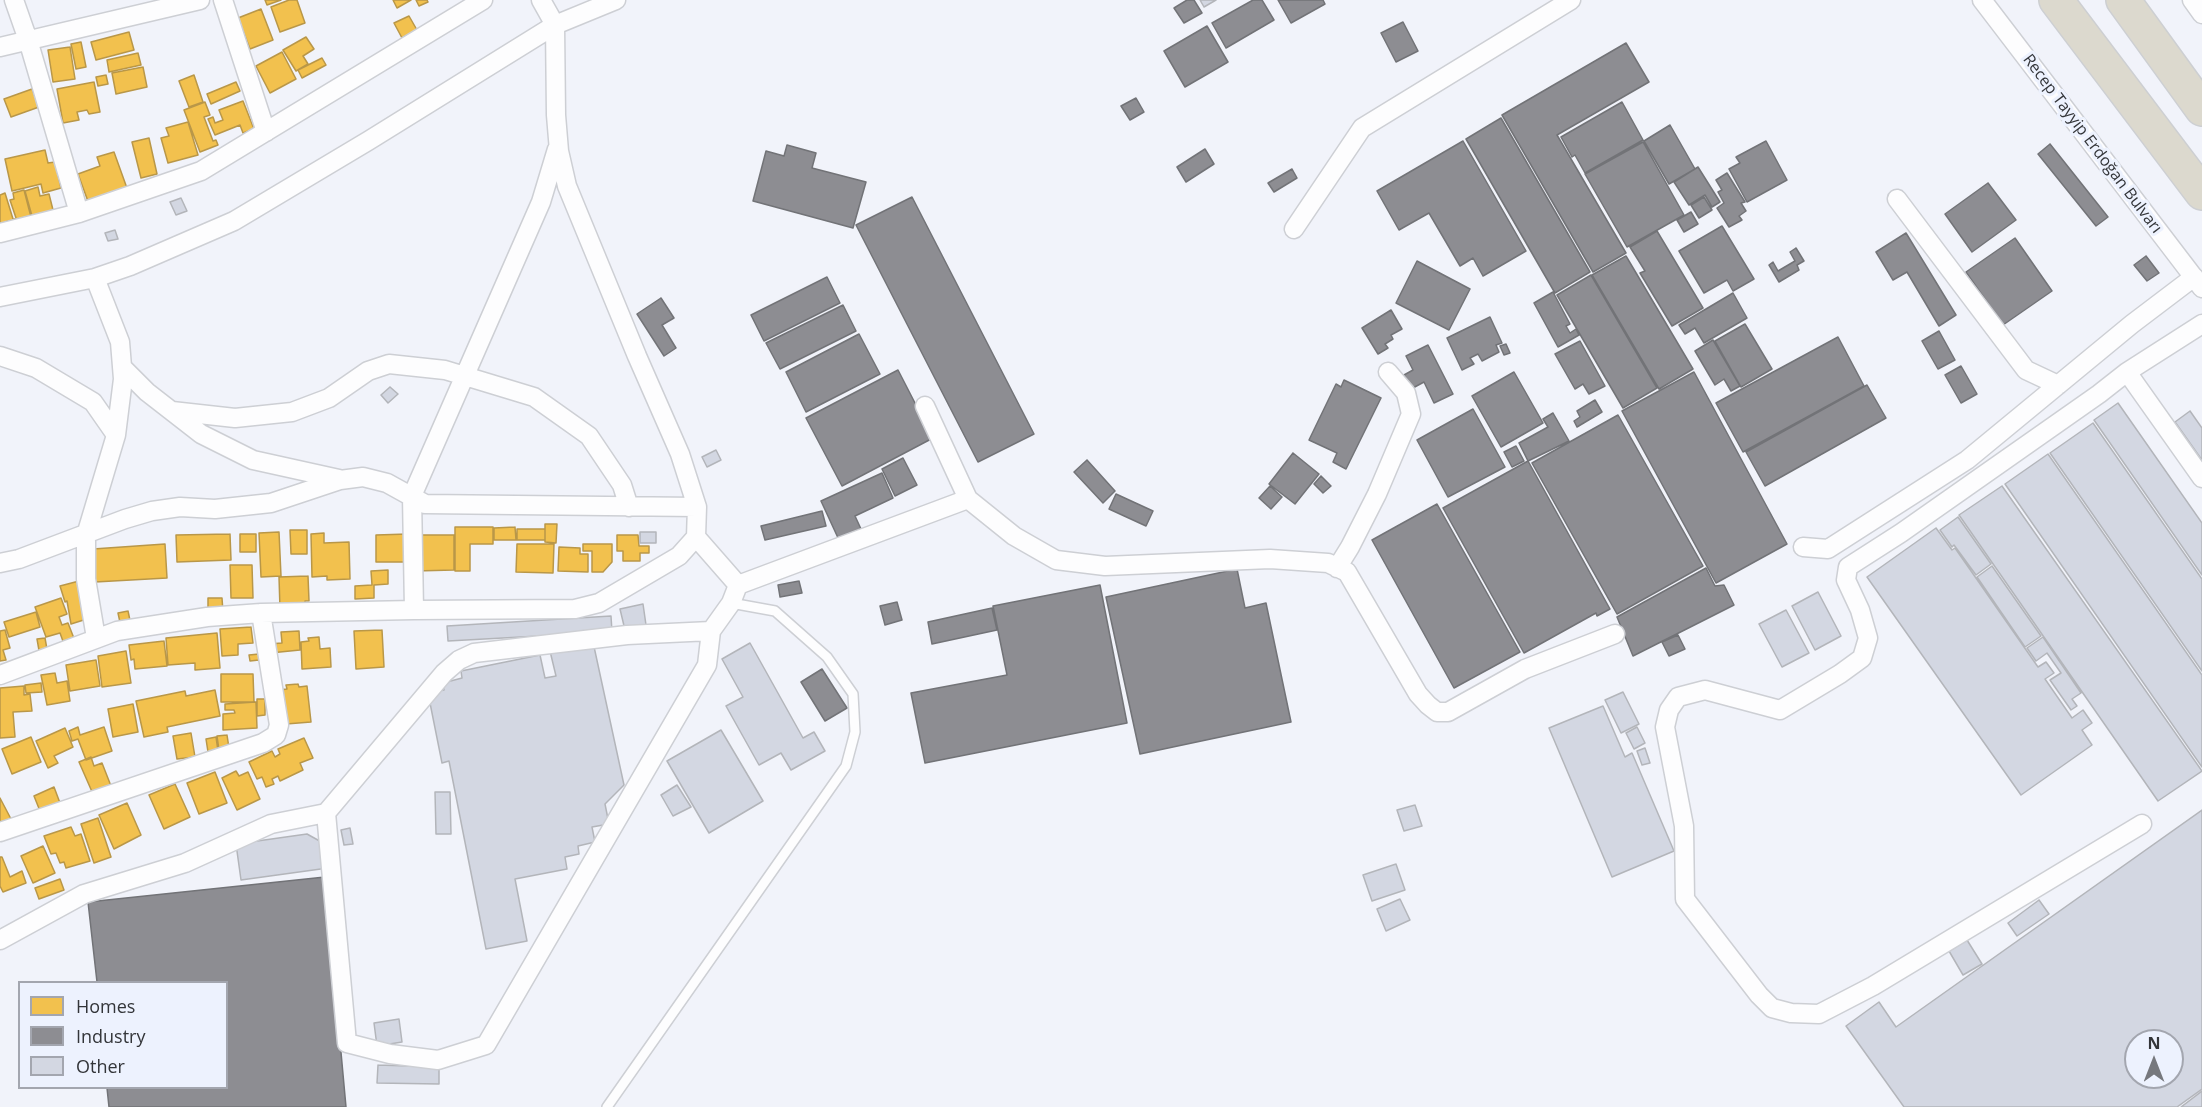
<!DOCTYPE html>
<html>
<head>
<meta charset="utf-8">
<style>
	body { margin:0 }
	#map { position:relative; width:2202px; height:1107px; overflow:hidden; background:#f1f3fa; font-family:"Open Sans",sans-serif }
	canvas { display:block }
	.legend { position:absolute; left:18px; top:981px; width:210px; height:108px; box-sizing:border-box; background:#edf2fe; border:2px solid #a3a6af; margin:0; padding:8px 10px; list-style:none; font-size:18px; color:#333539 }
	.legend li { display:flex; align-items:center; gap:12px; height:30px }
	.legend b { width:30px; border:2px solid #a3a6af }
	.north { position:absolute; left:2124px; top:1029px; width:60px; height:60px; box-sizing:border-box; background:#edf2fe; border:2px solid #a3a6af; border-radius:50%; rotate:0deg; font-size:16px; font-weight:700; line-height:24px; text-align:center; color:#333539 }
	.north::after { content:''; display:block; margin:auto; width:21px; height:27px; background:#76787d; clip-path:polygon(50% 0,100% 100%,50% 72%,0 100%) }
</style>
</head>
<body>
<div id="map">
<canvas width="2202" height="1107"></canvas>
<ul class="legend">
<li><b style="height:16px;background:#f2c14e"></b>Homes</li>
<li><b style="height:16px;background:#8d8d92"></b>Industry</li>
<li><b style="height:16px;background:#d3d7e2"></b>Other</li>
</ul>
<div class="north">N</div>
</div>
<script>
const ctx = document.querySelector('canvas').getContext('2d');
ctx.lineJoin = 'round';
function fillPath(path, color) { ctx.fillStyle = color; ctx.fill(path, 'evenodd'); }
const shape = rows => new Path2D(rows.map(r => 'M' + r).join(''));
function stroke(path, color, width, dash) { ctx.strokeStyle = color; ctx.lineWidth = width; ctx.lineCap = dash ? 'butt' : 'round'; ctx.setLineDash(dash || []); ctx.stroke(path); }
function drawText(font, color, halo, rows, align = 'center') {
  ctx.font = font + ' "Open Sans",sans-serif'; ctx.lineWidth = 6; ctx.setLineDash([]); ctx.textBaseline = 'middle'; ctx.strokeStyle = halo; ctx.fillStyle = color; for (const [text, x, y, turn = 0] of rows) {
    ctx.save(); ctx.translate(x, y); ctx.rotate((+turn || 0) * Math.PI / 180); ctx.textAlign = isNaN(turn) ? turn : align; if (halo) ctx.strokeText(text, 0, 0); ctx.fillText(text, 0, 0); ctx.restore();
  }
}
const homes = shape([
	[265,0,281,0,267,5,265,0],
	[289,0,297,0,305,23,280,32,271,7,289,0],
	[393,0,411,0,397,8,393,0],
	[416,0,427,0,428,2,419,6,416,0],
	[261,9,273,40,250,49,238,18,261,9],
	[409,16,417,30,402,38,394,23,409,16],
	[129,32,134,50,96,60,91,42,129,32],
	[306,37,314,49,303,56,308,64,296,71,283,50,306,37],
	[81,42,86,67,76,69,71,44,81,42],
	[70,47,75,79,53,82,48,50,70,47],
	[282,52,296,79,270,93,256,66,282,52],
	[138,53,141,65,109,72,107,60,138,53],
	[322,58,326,65,302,78,298,70,322,58],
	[143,67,147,87,116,94,112,73,143,67],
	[106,75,108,84,98,86,96,77,106,75],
	[194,75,203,102,189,107,179,81,194,75],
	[94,82,100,112,89,114,87,110,77,112,79,120,63,123,57,89,94,82],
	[236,82,240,91,211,104,207,94,236,82],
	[32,89,39,107,11,117,4,99,32,89],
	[243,101,254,129,243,133,240,125,215,135,208,119,213,117,215,123,223,120,219,110,243,101],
	[205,102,210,115,204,117,213,141,216,140,218,145,200,152,184,110,205,102],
	[188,122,198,155,168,163,161,138,169,136,166,128,188,122],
	[149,138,157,174,141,178,132,142,149,138],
	[45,150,48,163,55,162,61,188,43,193,41,184,12,191,5,159,45,150],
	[114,152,128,191,89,204,78,174,100,166,97,157,114,152],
	[38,187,40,196,49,194,53,210,32,216,25,191,38,187],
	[24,190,31,217,19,227,10,200,14,199,13,193,24,190],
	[5,193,13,219,16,219,18,225,10,227,8,221,0,224,0,195,5,193],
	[545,524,557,524,556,543,545,542,545,524],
	[455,527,493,527,493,544,470,544,470,571,455,571,455,527],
	[515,527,516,540,494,540,494,528,515,527],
	[517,529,545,529,545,540,517,540,517,529],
	[290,530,307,530,307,554,291,554,290,530],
	[279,532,281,576,261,577,259,533,279,532],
	[324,533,324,543,349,542,350,579,327,580,327,576,312,577,311,534,324,533],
	[230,534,231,560,177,562,176,535,230,534],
	[240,534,256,534,256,552,240,552,240,534],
	[408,534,408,562,376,562,376,535,408,534],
	[415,535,454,535,454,570,415,571,415,535],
	[617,535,638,535,639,546,649,546,649,553,640,553,640,561,623,561,623,551,617,551,617,535],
	[165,544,167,578,95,582,93,549,165,544],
	[517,544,554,544,553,573,516,572,517,544],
	[583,544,612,544,612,562,603,572,592,572,592,551,583,551,583,544],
	[559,547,580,548,580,554,588,554,588,572,558,571,559,547],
	[230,565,252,565,253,598,231,598,230,565],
	[388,570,388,584,374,585,374,598,355,599,355,586,372,585,371,571,388,570],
	[308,576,309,601,305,601,305,608,280,609,279,577,308,576],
	[79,581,90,618,71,624,67,601,65,602,60,586,79,581],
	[61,598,67,614,59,617,62,625,68,623,75,641,64,644,60,633,46,637,35,607,61,598],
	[208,598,222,598,223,612,208,613,208,598],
	[128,611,131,625,121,627,118,613,128,611],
	[36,612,40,627,9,637,4,622,36,612],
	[251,627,253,643,238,644,238,655,222,656,220,629,251,627],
	[5,630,10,648,3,650,6,660,0,661,0,631,5,630],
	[382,630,384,667,356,669,354,631,382,630],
	[299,631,300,650,270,653,269,644,282,643,281,632,299,631],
	[217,633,220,668,195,670,195,663,168,665,166,638,217,633],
	[319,637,320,649,330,648,331,667,302,669,301,642,309,641,308,638,319,637],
	[45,638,48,655,40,656,37,639,45,638],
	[164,641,167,666,135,669,134,659,131,660,129,645,164,641],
	[126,651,131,683,102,687,98,656,126,651],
	[259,654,259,660,250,661,249,655,259,654],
	[96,660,100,686,70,691,66,665,96,660],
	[55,673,57,683,67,681,70,701,47,705,41,675,55,673],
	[221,674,253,674,254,702,221,702,221,674],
	[41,683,42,692,26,693,25,685,41,683],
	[298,684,299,687,307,686,311,722,286,724,279,690,287,689,286,685,298,684],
	[24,686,24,695,30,694,32,711,13,712,15,737,0,738,0,688,24,686],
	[215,690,220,716,167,727,168,732,144,737,136,701,185,691,186,696,215,690],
	[257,699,265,699,265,715,257,716,257,699],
	[256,702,257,728,223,730,223,714,235,713,234,710,225,710,225,704,256,702],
	[133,704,138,732,113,737,108,709,133,704],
	[78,727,80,735,104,727,112,751,86,760,78,739,72,741,69,731,78,727],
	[65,728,73,747,54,756,58,763,48,768,36,741,65,728],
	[191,733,195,757,177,759,173,736,191,733],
	[227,735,229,748,219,750,217,736,227,735],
	[31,737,41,762,12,774,2,749,31,737],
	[216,737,218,751,208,752,206,739,216,737],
	[304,738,313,758,300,763,303,770,280,781,278,776,272,779,274,784,266,787,262,777,257,779,249,762,272,751,275,757,280,754,278,749,304,738],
	[91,757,94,766,102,763,111,786,93,794,79,762,91,757],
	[236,771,239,776,248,772,260,799,237,810,222,778,236,771],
	[215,772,227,803,199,814,187,783,215,772],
	[175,784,190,817,164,829,149,795,175,784],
	[54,787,60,803,40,811,34,796,54,787],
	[0,798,11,819,0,824,0,798],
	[127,803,141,835,114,849,99,815,127,803],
	[98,818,111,857,94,863,81,824,98,818],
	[71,827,75,836,81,834,90,861,66,868,64,862,60,863,56,853,51,854,44,836,71,827],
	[43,846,55,873,33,883,21,856,43,846],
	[0,857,2,857,10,877,22,871,26,883,3,892,0,886,0,857],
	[60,879,64,890,39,899,35,888,60,879]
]);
const industry = shape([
	[1187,0,1194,0,1202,13,1184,23,1174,8,1187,0],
	[1253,0,1262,0,1274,20,1226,48,1212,23,1253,0],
	[1278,0,1323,0,1325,4,1291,23,1278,0],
	[1403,22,1418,51,1396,62,1381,33,1403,22],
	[1207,26,1228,62,1185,87,1164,51,1207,26],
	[1626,43,1649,82,1557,135,1626,253,1593,272,1502,115,1626,43],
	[1136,98,1144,112,1130,120,1121,106,1136,98],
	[1622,102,1643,140,1585,173,1575,155,1572,157,1561,137,1622,102],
	[1501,118,1590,272,1555,293,1466,139,1501,118],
	[1670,125,1695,169,1669,184,1644,141,1670,125],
	[1463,141,1526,251,1483,276,1473,258,1460,266,1429,213,1399,230,1377,191,1463,141],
	[1766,141,1787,180,1747,202,1729,169,1740,163,1736,157,1766,141],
	[1643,142,1684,215,1627,247,1585,174,1643,142],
	[2050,144,2108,217,2096,226,2038,154,2050,144],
	[787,145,816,153,812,168,866,182,853,228,753,201,766,151,784,156,787,145],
	[1205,149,1214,164,1186,182,1177,167,1205,149],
	[1698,167,1720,202,1712,207,1705,195,1689,205,1674,182,1698,167],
	[1292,169,1297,178,1274,192,1268,183,1292,169],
	[1727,173,1745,202,1741,203,1746,211,1739,216,1742,220,1729,227,1717,208,1724,203,1718,192,1722,190,1716,180,1727,173],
	[1988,183,2016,220,1972,252,1945,214,1988,183],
	[912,197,1034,434,978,462,856,225,912,197],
	[1704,197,1712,210,1699,218,1691,205,1704,197],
	[1691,212,1698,224,1684,232,1677,220,1691,212],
	[1722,226,1754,279,1733,291,1727,280,1704,293,1679,251,1722,226],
	[1657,231,1703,308,1672,326,1640,273,1645,271,1630,247,1657,231],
	[1906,233,1956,315,1939,326,1907,272,1893,280,1876,252,1906,233],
	[2015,238,2052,291,2003,325,1966,272,2015,238],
	[1796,248,1804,261,1797,265,1799,270,1779,282,1769,265,1773,262,1778,271,1795,261,1790,252,1796,248],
	[1626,256,1693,369,1659,389,1592,275,1626,256],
	[2146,256,2159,273,2147,281,2134,265,2146,256],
	[1417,261,1470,289,1449,330,1396,303,1417,261],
	[1591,275,1657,388,1623,408,1557,295,1591,275],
	[827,277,840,303,764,341,751,315,827,277],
	[1553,292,1570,324,1566,326,1570,333,1576,329,1579,335,1558,347,1534,303,1553,292],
	[1733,293,1747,318,1704,343,1695,328,1685,334,1679,325,1733,293],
	[661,298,674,318,662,325,676,348,664,356,637,314,661,298],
	[843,305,856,331,780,369,766,343,843,305],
	[1391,310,1402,329,1391,335,1393,339,1385,344,1388,348,1378,354,1362,328,1391,310],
	[1490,317,1502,343,1496,345,1499,352,1482,361,1478,354,1470,358,1474,364,1462,370,1447,338,1490,317],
	[1745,324,1772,369,1741,387,1715,341,1745,324],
	[1939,331,1955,360,1938,369,1922,341,1939,331],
	[859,334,880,374,806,412,786,372,859,334],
	[1838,337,1864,386,1743,452,1716,403,1838,337],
	[1713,340,1740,386,1731,391,1724,379,1715,385,1695,351,1713,340],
	[1580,341,1605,386,1589,394,1583,384,1575,389,1555,354,1580,341],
	[1506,344,1510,353,1504,355,1500,346,1506,344],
	[1428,345,1453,394,1434,403,1424,382,1411,389,1404,375,1413,370,1406,356,1428,345],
	[1961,366,1977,394,1961,403,1945,375,1961,366],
	[898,370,933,438,842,486,806,418,898,370],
	[1514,372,1543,423,1501,447,1472,396,1514,372],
	[1694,372,1787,544,1716,583,1622,411,1694,372],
	[1344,380,1381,398,1346,469,1333,462,1337,453,1309,440,1336,384,1341,387,1344,380],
	[1867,385,1886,418,1765,486,1746,452,1867,385],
	[1595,400,1602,412,1577,427,1574,421,1580,417,1577,411,1595,400],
	[1473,409,1505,467,1448,497,1417,440,1473,409],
	[1553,413,1569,441,1528,461,1519,443,1548,427,1543,419,1553,413],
	[1618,415,1703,566,1617,614,1532,463,1618,415],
	[1516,446,1524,461,1512,467,1504,452,1516,446],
	[1293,453,1319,474,1295,504,1269,484,1293,453],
	[903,458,917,485,895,496,882,469,903,458],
	[1087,460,1115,491,1103,503,1074,472,1087,460],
	[1528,461,1610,609,1597,616,1596,613,1524,653,1443,508,1528,461],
	[882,473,893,498,855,516,861,529,839,540,821,501,882,473],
	[1321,476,1331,486,1323,493,1314,484,1321,476],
	[1270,486,1282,497,1271,509,1259,498,1270,486],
	[1116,494,1153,511,1146,526,1109,509,1116,494],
	[1437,504,1520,652,1454,688,1372,540,1437,504],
	[822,511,826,526,765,540,761,526,822,511],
	[1706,568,1715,586,1724,585,1734,605,1633,656,1617,617,1706,568],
	[1237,569,1245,608,1266,603,1291,722,1140,754,1106,597,1237,569],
	[799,581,802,593,780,597,778,585,799,581],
	[1100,585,1127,723,925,763,911,693,1007,675,993,606,1100,585],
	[897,602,902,620,885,625,880,606,897,602],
	[992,608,997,630,932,644,928,622,992,608],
	[1678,635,1685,649,1669,656,1662,642,1678,635],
	[822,669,847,708,825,721,801,682,822,669],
	[325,877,346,1107,109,1107,107,1088,226,1088,226,982,97,982,88,902,325,877]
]);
const building = shape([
	[1200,0,1216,0,1204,7,1200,0],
	[181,198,187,211,176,215,170,202,181,198],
	[115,230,118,239,108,241,105,233,115,230],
	[390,387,398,394,388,403,381,395,390,387],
	[2118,403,2202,523,2202,575,2094,420,2118,403],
	[2190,411,2202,428,2202,460,2175,422,2190,411],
	[2093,423,2202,579,2202,671,2050,453,2093,423],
	[716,450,721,460,707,467,702,457,716,450],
	[2048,454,2202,675,2202,767,2005,484,2048,454],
	[2002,486,2202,771,2158,801,1959,515,2002,486],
	[1958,517,1991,564,1976,575,1954,545,1952,547,1940,530,1958,517],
	[1936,528,1952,550,1955,548,2038,667,2046,662,2054,673,2045,679,2072,718,2083,710,2092,723,2082,730,2092,745,2021,795,1867,577,1936,528],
	[640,532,656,532,656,543,640,543,640,532],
	[1992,566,2041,636,2025,647,1977,577,1992,566],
	[1818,592,1841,636,1815,650,1792,606,1818,592],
	[643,604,646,625,625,630,620,609,643,604],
	[1786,610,1809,653,1782,667,1759,624,1786,610],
	[611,616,612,632,448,641,447,626,611,616],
	[2043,637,2081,693,2072,699,2077,706,2071,710,2050,680,2061,673,2047,653,2036,661,2027,648,2043,637],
	[593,642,624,785,605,804,609,824,592,827,595,842,578,846,579,854,565,857,567,869,515,879,527,941,486,949,449,761,442,763,428,693,444,690,443,683,462,678,461,671,540,655,545,678,556,676,550,651,593,642],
	[750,643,803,738,814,732,825,751,791,770,781,753,759,765,726,706,743,697,722,659,750,643],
	[1623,692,1639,724,1621,733,1605,700,1623,692],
	[1603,706,1625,757,1632,753,1674,851,1612,877,1549,728,1603,706],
	[1637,727,1645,743,1634,749,1626,733,1637,727],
	[721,730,763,801,709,833,667,761,721,730],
	[1645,748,1650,763,1642,765,1637,751,1645,748],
	[677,785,691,807,673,816,661,795,677,785],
	[435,792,450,792,451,834,436,834,435,792],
	[1415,805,1422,826,1404,831,1397,810,1415,805],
	[2202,810,2202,1089,2177,1107,1904,1107,1846,1026,1879,1002,1896,1027,2202,810],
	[2136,1041,2172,1041,2172,1077,2136,1077,2136,1041],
	[350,828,353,844,344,845,341,830,350,828],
	[307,834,325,844,328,868,241,880,236,844,307,834],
	[1396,864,1405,890,1372,901,1363,875,1396,864],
	[1400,899,1410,920,1386,931,1377,909,1400,899],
	[2039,900,2049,914,2017,936,2008,923,2039,900],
	[1967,940,1982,964,1963,975,1949,951,1967,940],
	[399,1019,402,1042,377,1046,374,1023,399,1019],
	[378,1065,439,1067,439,1084,377,1083,378,1065],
	[2202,1091,2202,1107,2181,1107,2202,1091]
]);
const lane = shape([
	[607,1107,846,766,855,732,853,694,827,657,775,611,731,603]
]);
const street = shape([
	[14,0,28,40,79,213],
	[223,0,266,132],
	[1982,0,2202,288],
	[2192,0,2202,14],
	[0,47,200,0],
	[1897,199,2026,370,2058,385],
	[1294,229,1362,128,1571,0],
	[0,233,79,213,201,171,483,0],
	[95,278,120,342,123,379,116,435,86,535,86,579,96,638],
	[0,297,95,278,130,266,234,221,368,141,555,25,616,0],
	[0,356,36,368,93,402,116,435],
	[122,367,147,392,201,434,253,460,339,479],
	[2127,372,2202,478],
	[925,406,968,499],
	[172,411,235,418,292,412,329,398,368,371,389,364,445,370,534,397,589,436,622,485,629,507],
	[696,537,738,585,968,499,1014,536,1056,560,1105,566,1270,559,1328,563,1347,572,1418,694,1428,705,1437,712,1448,712,1525,669,1615,634],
	[1803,547,1828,549,1967,460,2132,324,2194,277],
	[0,563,19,559,125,519,152,511,180,507,215,509,271,503,340,480,363,477,387,483,425,504,697,507],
	[1337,568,1350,547,1377,494,1411,414,1406,393,1388,372],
	[414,610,412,496,541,202,557,149],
	[0,675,117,631,207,617,261,613,414,610,575,609,599,603,679,556,696,537,697,507,680,454,637,356,567,186,559,151,556,115,555,25,541,0],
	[326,813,347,1043,390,1054,438,1060,486,1045,707,665,711,631],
	[2142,824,1873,986,1819,1014,1791,1013,1772,1008,1759,995,1685,899,1684,826,1665,727,1669,710,1678,697,1705,690,1780,710,1840,674,1862,658,1868,638,1860,610,1846,580,1848,567,1901,533,2099,394,2127,372,2202,324],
	[0,832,263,743,276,735,279,725,261,613],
	[0,940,84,894,185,863,271,824,326,813,444,673,459,660,474,653,627,635,711,631,731,603,738,585]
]);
const highway = shape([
	[2056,0,2202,193],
	[2123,0,2202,109]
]);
const streetNames = [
	["Recep Tayyip Erdoğan Bulvarı",2092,144,53]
];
fillPath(homes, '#f2c14e');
stroke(homes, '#b99748', 1.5);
fillPath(industry, '#8d8d92');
stroke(industry, '#727377', 1.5);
fillPath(building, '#d3d7e2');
stroke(building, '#b3b5ba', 1.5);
stroke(lane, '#cdcfd4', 12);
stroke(street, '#cdcfd4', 21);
stroke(highway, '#cdcfd2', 36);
stroke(lane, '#fdfdfe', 9);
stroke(street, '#fdfdfe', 18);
stroke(highway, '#dcd9ce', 33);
drawText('16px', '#333539', '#edf2fe', streetNames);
</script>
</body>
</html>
